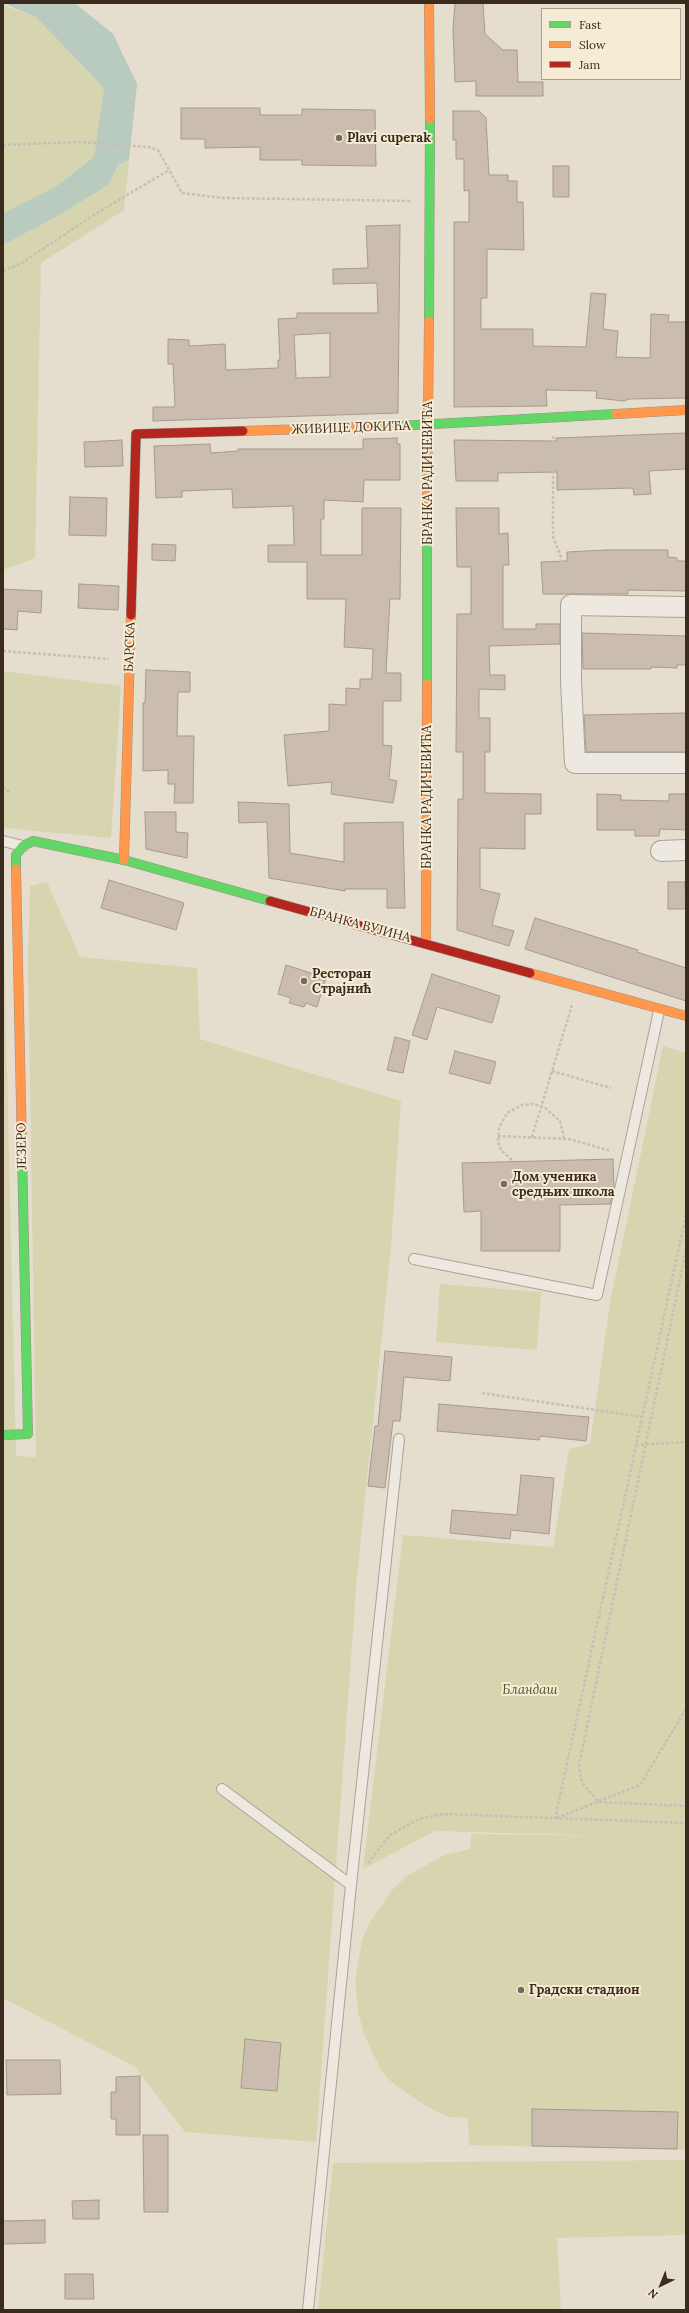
<!DOCTYPE html>
<html>
<head>
<meta charset="utf-8">
<style>
	body { margin:0 }
	#map { position:relative; width:689px; height:2313px; overflow:hidden; background:#e5dece; font-family:Lora,serif }
	canvas { display:block }
	.frame { position:absolute; inset:0; border:4px solid #3a2b1e; pointer-events:none }
	.legend { position:absolute; left:541px; top:8px; width:140px; height:72px; box-sizing:border-box; background:#f6ebd4; border:1px solid #ab9e8b; margin:0; padding:5px 7px; list-style:none; font-size:12px; color:#3a2b1e }
	.legend li { display:flex; align-items:center; gap:8px; height:20px }
	.legend b { width:20px; border:1px solid #ab9e8b }
	.north { position:absolute; left:641px; top:2265px; width:40px; height:40px; -webkit-text-stroke:3px #f6ebd4; paint-order:stroke; rotate:223deg; font-size:11px; font-weight:700; line-height:16px; text-align:center; color:#3a2b1e }
	.north::after { content:''; display:block; margin:auto; width:14px; height:18px; background:#3a2b1e; clip-path:polygon(50% 0,100% 100%,50% 72%,0 100%) }
</style>
</head>
<body>
<div id="map">
<canvas width="689" height="2313"></canvas>
<div class="frame"></div>
<ul class="legend">
<li><b style="height:5px;background:#63d668"></b>Fast</li>
<li><b style="height:5px;background:#ff974d"></b>Slow</li>
<li><b style="height:5px;background:#b3261e"></b>Jam</li>
</ul>
<div class="north">N</div>
</div>
<script>
const ctx = document.querySelector('canvas').getContext('2d');
ctx.lineJoin = 'round';
function fillPath(path, color) { ctx.fillStyle = color; ctx.fill(path, 'evenodd'); }
const shape = rows => new Path2D(rows.map(r => 'M' + r).join(''));
function stroke(path, color, width, dash) { ctx.strokeStyle = color; ctx.lineWidth = width; ctx.lineCap = dash ? 'butt' : 'round'; ctx.setLineDash(dash || []); ctx.stroke(path); }
function drawText(font, color, halo, rows, align = 'center') {
  ctx.font = font + ' Lora,serif'; ctx.lineWidth = 4; ctx.setLineDash([]); ctx.textBaseline = 'middle'; ctx.strokeStyle = halo; ctx.fillStyle = color; for (const [text, x, y, turn = 0] of rows) {
    ctx.save(); ctx.translate(x, y); ctx.rotate((+turn || 0) * Math.PI / 180); ctx.textAlign = isNaN(turn) ? turn : align; if (halo) ctx.strokeText(text, 0, 0); ctx.fillText(text, 0, 0); ctx.restore();
  }
}
const green = shape([
	[3,5,36,17,104,88,94,157,55,187,3,213],
	[129,160,124,210,41,263,35,558,3,570,3,245,58,216,108,185,118,165],
	[3,671,121,686,111,838,5,828,3,836],
	[47,882,80,957,197,968,200,1039,401,1101,391,1247,357,1576,316,2142,185,2132,134,2066,3,1998,3,895,16,1456,36,1457,28,960,30,886],
	[663,1046,686,1053,686,2150,469,2145,468,2118,449,2117,435,2111,418,2101,389,2080,380,2068,366,2039,358,2013,355,1980,362,1940,370,1922,393,1889,407,1876,442,1856,470,1849,471,1834,612,1836,435,1831,363,1869,403,1535,553,1547,569,1449,590,1444,610,1303],
	[440,1284,541,1292,537,1350,436,1342],
	[686,2160,686,2235,557,2238,561,2310,318,2310,333,2163]
]);
const water = shape([
	[3,3,75,3,113,34,137,84,129,160,118,165,108,185,58,216,3,245,3,213,55,187,94,157,104,88,36,17]
]);
const building = shape([
	[455,3,483,3,485,34,503,50,517,50,518,82,543,82,543,96,476,96,476,81,455,82,453,30,455,3],
	[181,108,260,108,260,115,302,115,302,109,375,110,376,166,302,165,302,160,260,160,260,147,205,148,205,139,181,139,181,108],
	[453,111,479,111,486,118,489,175,508,175,508,181,517,181,517,202,523,202,524,250,487,249,487,298,481,298,481,329,533,329,533,346,586,347,591,293,606,294,603,329,618,331,616,357,650,358,651,314,669,315,668,322,686,322,686,398,629,399,624,401,596,398,597,391,546,390,547,406,454,407,454,222,469,222,469,190,464,191,464,159,456,159,456,140,453,140,453,111],
	[553,166,569,166,569,197,553,197,553,166],
	[400,225,398,413,153,421,153,407,174,407,175,405,173,364,168,364,168,339,189,340,189,346,225,344,226,370,278,368,278,360,280,360,278,319,297,318,297,313,378,313,377,283,333,284,333,269,368,268,366,226,400,225],
	[330,333,330,377,296,378,294,335,330,333],
	[686,433,686,469,649,471,651,494,634,495,633,488,557,490,557,472,498,473,498,481,456,481,454,440,556,441,556,438,686,433],
	[397,438,397,444,400,444,400,480,364,480,363,502,324,500,324,519,321,519,321,555,362,555,362,508,401,508,400,599,390,599,386,673,401,673,401,701,383,701,383,745,392,746,389,779,397,781,393,803,331,794,332,782,288,786,284,735,329,731,329,704,346,705,346,688,360,689,360,679,372,679,373,649,344,647,346,599,307,599,307,562,268,562,268,545,294,545,293,506,233,508,232,489,182,491,182,497,156,498,154,446,210,444,211,453,238,451,238,449,363,449,363,439,397,438],
	[122,440,123,466,85,467,84,442,122,440],
	[70,497,107,498,106,536,69,535,70,497],
	[456,508,499,508,499,534,508,533,509,565,503,565,503,629,536,629,536,624,560,624,560,644,489,646,490,675,505,675,505,690,479,689,479,718,490,718,490,752,485,752,485,793,541,794,541,814,525,814,525,849,480,848,480,889,500,894,492,925,514,931,509,946,457,930,458,799,463,799,463,752,456,752,457,614,471,614,471,567,457,567,456,508],
	[152,544,176,545,175,561,152,560,152,544],
	[606,550,668,550,668,557,677,558,677,561,686,561,686,591,628,590,628,594,543,594,541,562,567,561,567,552,606,550],
	[79,584,119,586,118,610,78,608,79,584],
	[3,589,42,591,41,613,18,611,17,630,3,629,3,589],
	[582,633,686,636,686,665,677,665,677,668,651,667,651,669,583,669,582,633],
	[146,670,190,672,190,692,178,692,177,736,194,736,193,803,174,803,175,784,168,784,168,770,143,771,143,703,145,703,146,670],
	[686,713,686,752,586,752,584,715,686,713],
	[597,794,621,795,621,800,669,801,669,794,686,794,686,830,660,829,659,836,635,836,635,830,597,830,597,794],
	[238,802,289,804,290,853,344,862,344,823,403,822,405,908,387,908,387,889,345,889,345,891,269,878,267,822,239,823,238,802],
	[145,812,176,812,176,832,188,833,187,858,146,849,145,812],
	[109,880,184,903,176,930,101,908,109,880],
	[668,882,685,882,686,909,668,909,668,882],
	[535,918,638,950,637,952,686,968,686,1001,525,949,535,918],
	[286,965,326,978,317,1007,306,1003,304,1007,289,1003,291,998,278,994,286,965],
	[432,974,500,996,492,1023,437,1007,427,1040,412,1035,432,974],
	[395,1037,410,1041,403,1073,387,1070,395,1037],
	[455,1051,496,1062,490,1084,449,1073,455,1051],
	[613,1159,614,1188,610,1204,560,1205,560,1251,481,1251,481,1211,464,1212,462,1163,613,1159],
	[385,1351,452,1357,450,1381,404,1377,400,1421,393,1421,385,1488,368,1486,375,1426,378,1426,385,1351],
	[439,1404,589,1417,586,1441,540,1436,539,1440,437,1431,439,1404],
	[521,1475,554,1478,549,1534,511,1530,510,1539,450,1533,452,1510,517,1515,521,1475],
	[245,2039,281,2043,277,2091,241,2088,245,2039],
	[6,2060,60,2060,61,2094,7,2095,6,2060],
	[140,2076,140,2135,116,2135,116,2119,111,2119,111,2092,116,2092,116,2077,140,2076],
	[532,2109,678,2112,677,2149,532,2146,532,2109],
	[143,2135,168,2135,168,2212,144,2212,143,2135],
	[99,2200,99,2219,73,2219,72,2201,99,2200],
	[45,2220,45,2243,3,2244,3,2221,45,2220],
	[65,2274,93,2274,94,2299,65,2299,65,2274]
]);
const path = shape([
	[3,145,78,142,148,147,158,150,182,193,223,198,412,201],
	[3,271,20,264,97,213,169,170],
	[553,436,553,537,561,557,562,588],
	[3,651,109,659],
	[3,787,10,792],
	[552,1071,611,1088],
	[498,1136,569,1139,611,1151],
	[532,1137,572,1005],
	[512,1160,501,1150,498,1142,499,1128,507,1113,522,1105,533,1104,544,1107,560,1121,564,1138],
	[686,1250,579,1765,582,1783,599,1802,686,1806],
	[482,1393,642,1417],
	[636,1445,686,1442],
	[557,1818,640,1785,686,1709],
	[555,1819,686,1215],
	[368,1863,390,1835,419,1819,443,1814,686,1823]
]);
const lane = shape([
	[3,841,23,846],
	[414,1259,597,1295,659,1011],
	[222,1789,351,1885],
	[308,2310,351,1885,399,1439]
]);
const street = shape([
	[686,607,571,605,571,681,575,763,686,763],
	[661,851,686,850]
]);
const fast = shape([
	[429,321,430,119],
	[398,426,616,414],
	[427,684,427,513],
	[16,869,16,855,23,846,33,841,124,860,270,901],
	[3,1435,28,1434,22,1151]
]);
const slow = shape([
	[429,3,430,119],
	[616,414,686,410],
	[243,431,398,426],
	[427,513,429,321],
	[124,860,131,615],
	[16,869,22,1151],
	[426,944,427,684],
	[530,973,686,1016]
]);
const jam = shape([
	[131,615,136,434,243,431],
	[270,901,530,973]
]);
const markers = [
	[339,138,4,"#766a5c"],
	[304,981,4,"#766a5c"],
	[504,1184,4,"#766a5c"],
	[521,1990,4,"#766a5c"]
];
const poiNames = [
	["Plavi cuperak",347,138],
	["Ресторан",312,974],
	["Страјнић",312,989],
	["Дом ученика",512,1177],
	["средњих школа",512,1192],
	["Градски стадион",529,1990]
];
const streetNames = [
	["ЖИВИЦЕ ДОКИЋА",351,428,-2],
	["БРАНКА РАДИЧЕВИЋА",428,473,-90],
	["БАРСКА",130,647,-88],
	["БРАНКА РАДИЧЕВИЋА",427,797,-90],
	["БРАНКА ВУЈИНА",360,925,15],
	["ЈЕЗЕРО",22,1146,-91]
];
const parkNames = [
	["Бландаш",530,1690]
];
fillPath(green, '#d6d5b0');
fillPath(water, '#b9cabf');
fillPath(building, '#cabcaf');
stroke(building, '#a69a8d', 1);
stroke(lane, '#aaa397', 12);
stroke(street, '#aaa397', 22);
stroke(fast, '#9a9286', 10);
stroke(slow, '#9a9286', 10);
stroke(jam, '#9a9286', 10);
stroke(path, '#c6bfb7', 2.5, [3, 2]);
stroke(lane, '#ede8e0', 10);
stroke(street, '#ede8e0', 20);
stroke(fast, '#63d668', 9);
stroke(slow, '#ff974d', 9);
stroke(jam, '#b3261e', 9);
for (const [x, y, r, color] of markers) { const dot = new Path2D(); dot.arc(x, y, r, 0, 2 * Math.PI); ctx.fillStyle = color; ctx.fill(dot); stroke(dot, '#f6ebd4', 1.5); }
drawText('bold 13px', '#3a2b1e', '#f6ebd4', poiNames, 'left');
drawText('13px', '#3a2b1e', '#f6ebd4', streetNames);
drawText('italic 13px', '#4c5725', '#f6ebd4', parkNames);
</script>
</body>
</html>
